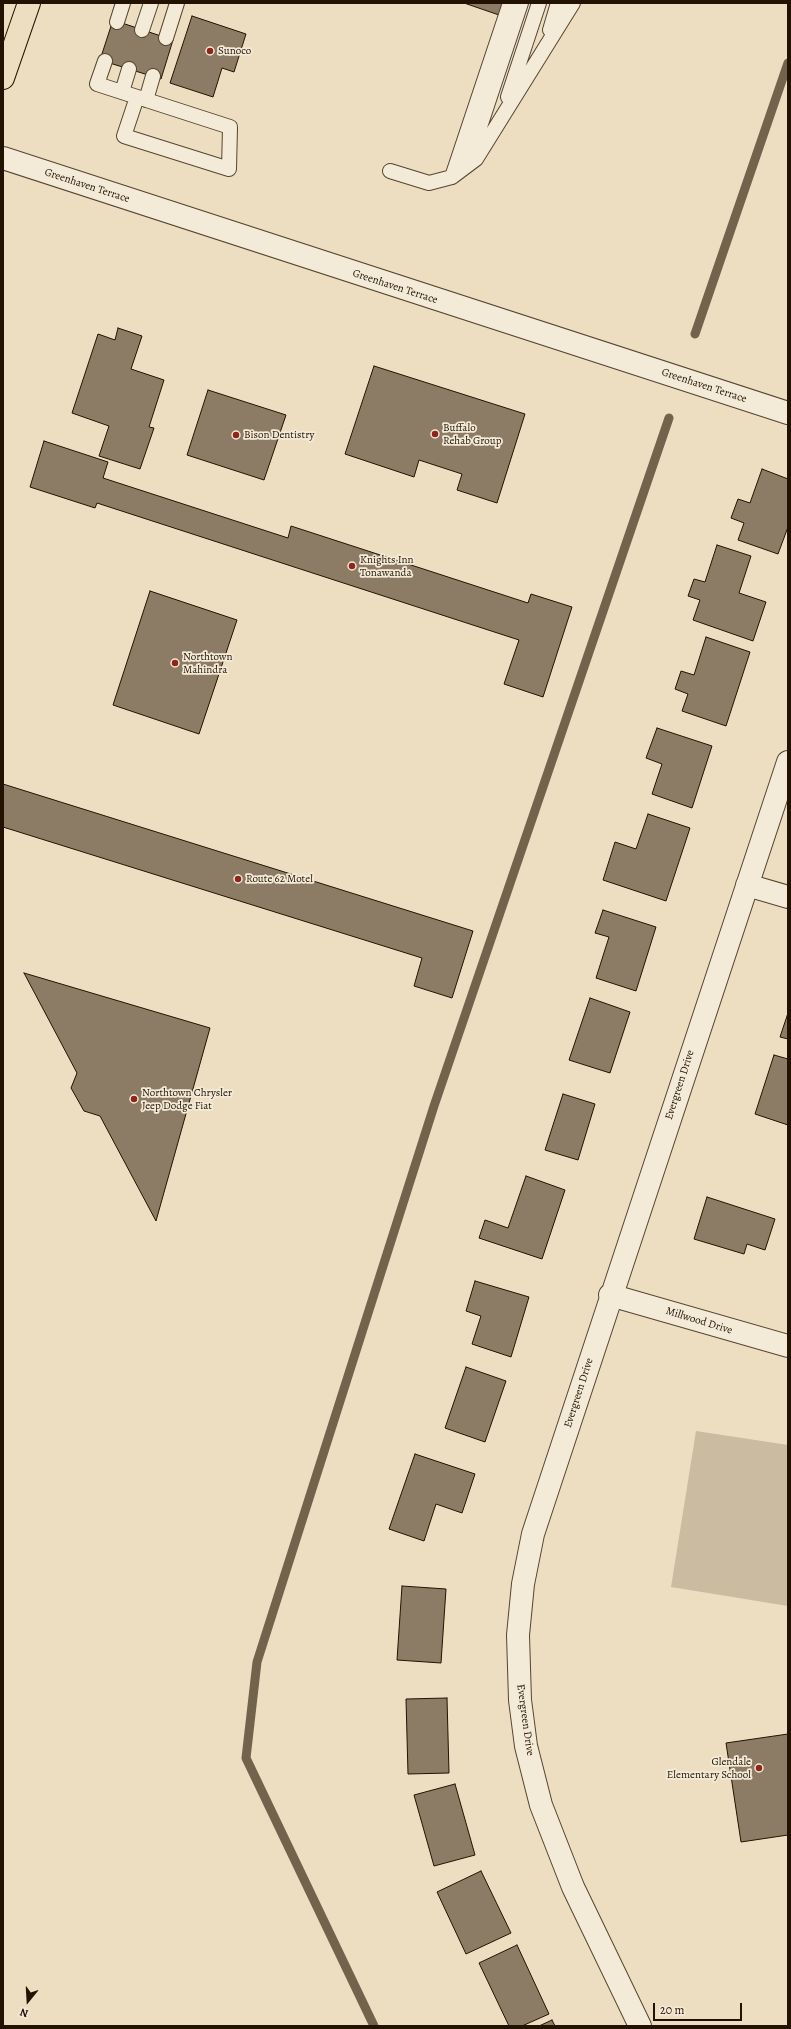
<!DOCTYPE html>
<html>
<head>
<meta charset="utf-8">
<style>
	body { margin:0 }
	#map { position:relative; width:791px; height:2029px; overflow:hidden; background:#eddec2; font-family:Alegreya,serif }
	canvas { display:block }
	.frame { position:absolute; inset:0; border:4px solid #221200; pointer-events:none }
	.north { position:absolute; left:8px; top:1981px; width:40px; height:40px; -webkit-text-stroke:3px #f3ead7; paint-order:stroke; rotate:198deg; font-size:11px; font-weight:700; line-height:16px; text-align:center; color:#221200 }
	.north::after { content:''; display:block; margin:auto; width:14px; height:18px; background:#221200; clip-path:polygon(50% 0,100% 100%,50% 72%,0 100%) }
	.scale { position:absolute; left:653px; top:2003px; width:89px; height:18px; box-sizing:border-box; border:2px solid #221200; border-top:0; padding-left:5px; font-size:12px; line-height:14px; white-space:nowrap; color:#221200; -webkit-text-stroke:3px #f3ead7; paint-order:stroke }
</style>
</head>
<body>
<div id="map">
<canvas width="791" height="2029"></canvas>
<div class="frame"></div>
<div class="north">N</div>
<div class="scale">20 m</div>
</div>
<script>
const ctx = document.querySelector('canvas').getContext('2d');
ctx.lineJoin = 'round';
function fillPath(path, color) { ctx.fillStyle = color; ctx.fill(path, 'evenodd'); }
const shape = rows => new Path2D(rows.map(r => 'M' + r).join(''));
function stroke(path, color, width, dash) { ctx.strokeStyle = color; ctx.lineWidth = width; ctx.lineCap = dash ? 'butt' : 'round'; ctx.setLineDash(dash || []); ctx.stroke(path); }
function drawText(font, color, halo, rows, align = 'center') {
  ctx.font = font + ' Alegreya,serif'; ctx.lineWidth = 3.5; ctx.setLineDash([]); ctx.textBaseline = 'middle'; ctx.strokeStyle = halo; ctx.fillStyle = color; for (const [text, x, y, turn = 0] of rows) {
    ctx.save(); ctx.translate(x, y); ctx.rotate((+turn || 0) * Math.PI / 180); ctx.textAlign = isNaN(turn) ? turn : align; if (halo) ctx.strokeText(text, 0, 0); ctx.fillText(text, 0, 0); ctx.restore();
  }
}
const green = shape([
	[696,1431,788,1445,788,1606,671,1587]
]);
const stream = shape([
	[695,334,788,63],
	[374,2026,246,1758,257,1662,434,1106,669,418]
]);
const building = shape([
	[464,3,503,3,499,15,464,3],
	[192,16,246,34,234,72,222,68,213,97,170,83,192,16],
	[113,20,173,40,161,79,100,60,113,20],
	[118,328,142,336,131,369,164,380,149,427,154,428,140,469,99,456,109,426,72,413,98,334,115,340,118,328],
	[374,366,525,414,497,503,457,490,462,474,419,460,414,477,345,454,374,366],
	[208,390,286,415,264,480,187,455,208,390],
	[44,441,108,462,103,478,288,538,291,526,528,603,531,594,572,607,543,697,504,684,519,640,97,503,95,508,30,487,44,441],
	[762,469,788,479,788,527,778,554,738,540,744,523,731,518,738,499,750,503,762,469],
	[717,545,751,556,739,593,766,602,753,641,693,620,700,600,688,596,694,579,705,582,717,545],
	[150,591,237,620,199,734,113,705,150,591],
	[706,637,750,652,726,726,682,711,688,694,675,689,681,671,694,675,706,637],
	[657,728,712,746,692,808,652,794,662,764,646,758,657,728],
	[3,784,473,931,452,998,414,986,422,958,3,827,3,784],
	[648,814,690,828,666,901,603,880,615,842,636,849,648,814],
	[603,910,656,927,636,991,596,978,609,937,595,933,603,910],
	[24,973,210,1028,156,1221,100,1116,84,1111,71,1088,77,1073,24,973],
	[590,998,630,1012,610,1073,569,1060,590,998],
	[788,1013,788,1039,780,1037,788,1013],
	[774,1055,788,1059,788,1125,755,1114,774,1055],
	[563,1094,595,1104,578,1160,545,1150,563,1094],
	[526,1176,565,1190,542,1259,479,1238,485,1220,508,1228,526,1176],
	[707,1197,775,1219,765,1250,747,1244,744,1254,694,1239,707,1197],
	[475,1281,529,1297,511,1357,472,1344,481,1316,466,1311,475,1281],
	[466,1367,506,1381,485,1442,445,1428,466,1367],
	[415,1454,475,1474,462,1513,436,1504,424,1541,389,1529,415,1454],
	[402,1586,446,1589,441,1663,397,1660,402,1586],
	[447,1698,449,1773,408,1774,406,1699,447,1698],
	[788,1734,788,1835,741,1842,726,1743,788,1734],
	[455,1784,475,1855,434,1866,414,1795,455,1784],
	[481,1871,511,1933,466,1954,437,1892,481,1871],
	[517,1945,549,2014,522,2026,509,2026,479,1963,517,1945],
	[552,2020,555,2026,539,2026,552,2020]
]);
const lane = shape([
	[117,22,123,3],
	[142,30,151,3],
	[550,30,558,3],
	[166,38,177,3],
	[105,61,97,84,230,127,229,169,124,136,137,97],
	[122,92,129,69],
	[508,97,539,3],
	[146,100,153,76],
	[469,160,521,3],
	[390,171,429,183,452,177,476,159,573,3],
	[452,177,510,3]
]);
const street = shape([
	[3,158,788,413],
	[747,885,788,897],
	[610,1295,788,1346],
	[640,2026,573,1887,541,1805,526,1746,520,1700,518,1635,523,1584,533,1534,788,762]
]);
const primary = shape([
	[3,78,29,3]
]);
const markers = [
	[210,51,4,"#8f2418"],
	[435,434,4,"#8f2418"],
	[236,435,4,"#8f2418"],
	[352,566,4,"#8f2418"],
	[175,663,4,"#8f2418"],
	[238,879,4,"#8f2418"],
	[134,1099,4,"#8f2418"],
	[759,1768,4,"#8f2418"]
];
const poiNames = [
	["Sunoco",218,51],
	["Buffalo",443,428],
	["Rehab Group",443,441],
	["Bison Dentistry",244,435],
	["Knights Inn",360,560],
	["Tonawanda",360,573],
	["Northtown",183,657],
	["Mahindra",183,670],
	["Route 62 Motel",246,879],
	["Northtown Chrysler",142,1093],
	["Jeep Dodge Fiat",142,1106],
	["Glendale",751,1762,"right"],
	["Elementary School",751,1775,"right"]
];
const streetNames = [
	["Greenhaven Terrace",87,186,18],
	["Greenhaven Terrace",395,287,18],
	["Greenhaven Terrace",704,386,18],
	["Evergreen Drive",680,1085,-72],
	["Millwood Drive",699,1321,17],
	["Evergreen Drive",579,1393,-72],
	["Evergreen Drive",525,1720,82]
];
fillPath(green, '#cabba1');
stroke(stream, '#72634d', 9);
fillPath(building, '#8c7c65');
stroke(building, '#221200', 1);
stroke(lane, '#554530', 16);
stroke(street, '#554530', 24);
stroke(primary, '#221200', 24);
stroke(lane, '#f3ead7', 14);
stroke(street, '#f3ead7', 22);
stroke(primary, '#eddec2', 22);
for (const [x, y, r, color] of markers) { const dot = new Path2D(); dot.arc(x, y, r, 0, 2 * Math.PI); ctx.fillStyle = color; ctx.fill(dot); stroke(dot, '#f3ead7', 1.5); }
drawText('11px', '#221200', '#f3ead7', poiNames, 'left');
drawText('11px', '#221200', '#f3ead7', streetNames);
</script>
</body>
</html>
